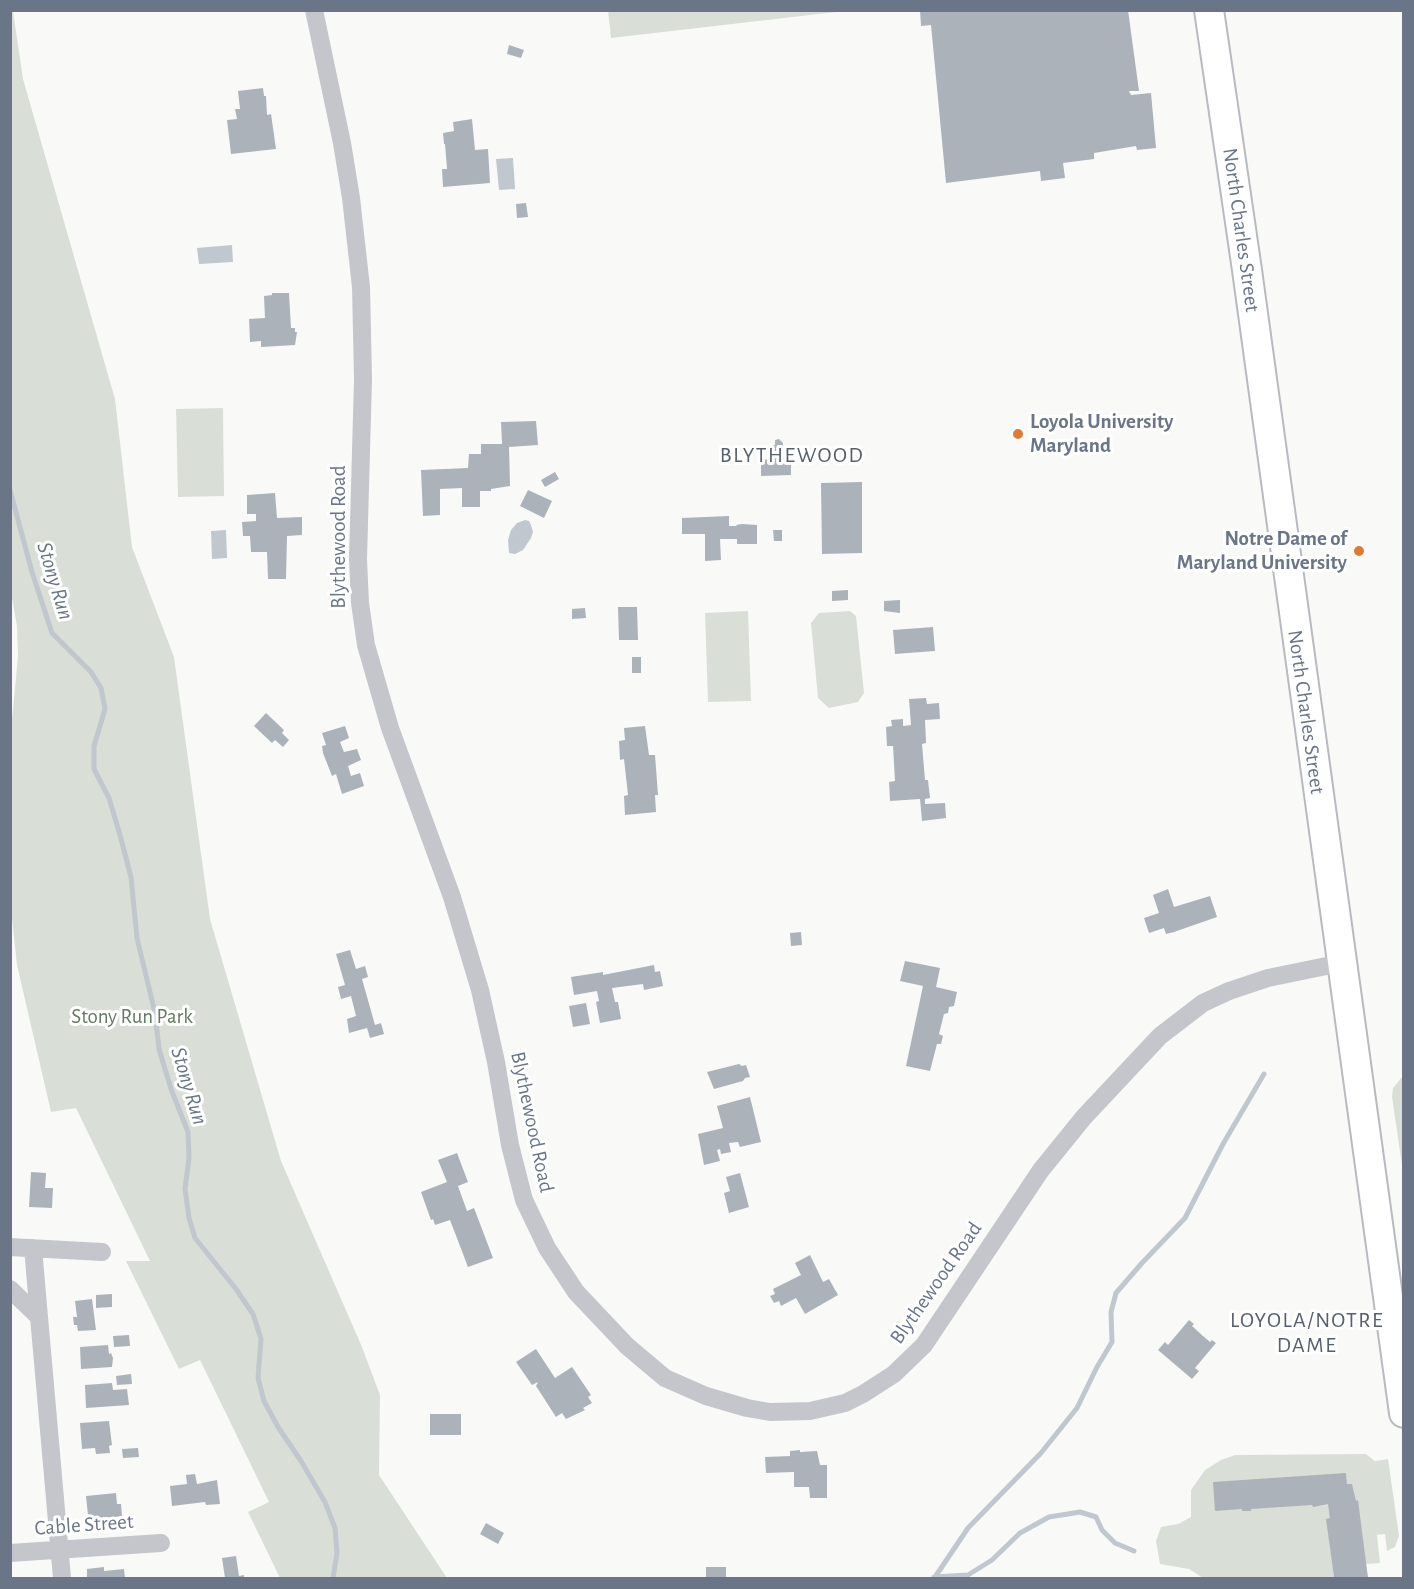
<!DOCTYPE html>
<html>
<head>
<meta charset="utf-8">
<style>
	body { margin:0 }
	#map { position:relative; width:1414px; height:1589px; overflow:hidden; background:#f9faf8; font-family:"Alegreya Sans",sans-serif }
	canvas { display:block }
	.frame { position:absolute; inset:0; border:12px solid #6a7588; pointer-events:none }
</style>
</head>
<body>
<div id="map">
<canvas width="1414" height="1589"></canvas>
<div class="frame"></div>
</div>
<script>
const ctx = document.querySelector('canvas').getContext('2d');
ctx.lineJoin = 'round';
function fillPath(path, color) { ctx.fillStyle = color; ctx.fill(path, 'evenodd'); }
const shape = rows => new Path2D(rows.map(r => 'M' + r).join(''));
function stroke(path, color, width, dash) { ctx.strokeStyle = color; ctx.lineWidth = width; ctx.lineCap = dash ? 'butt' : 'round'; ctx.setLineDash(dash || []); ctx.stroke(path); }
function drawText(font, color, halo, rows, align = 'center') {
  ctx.font = font + ' "Alegreya Sans",sans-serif'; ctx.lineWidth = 6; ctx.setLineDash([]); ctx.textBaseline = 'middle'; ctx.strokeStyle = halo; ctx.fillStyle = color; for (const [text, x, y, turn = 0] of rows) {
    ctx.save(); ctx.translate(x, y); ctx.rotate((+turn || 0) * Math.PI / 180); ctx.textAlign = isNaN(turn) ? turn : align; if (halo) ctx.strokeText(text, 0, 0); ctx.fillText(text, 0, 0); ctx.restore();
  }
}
const green = shape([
	[10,11,13,11,23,79,115,399,132,547,174,657,210,919,281,1161,362,1347,380,1395,379,1475,447,1578,280,1578,248,1512,269,1502,200,1360,179,1369,126,1261,150,1261,76,1108,51,1112,17,965,10,900,10,741,18,656,17,626,10,587],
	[608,11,608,10,845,11,611,38],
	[223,408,224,496,178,497,176,409],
	[748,611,751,701,708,702,705,613],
	[850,611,856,616,864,693,858,702,829,708,818,698,811,623,819,613],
	[1403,1076,1403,1172,1392,1097,1393,1088],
	[1366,1454,1375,1461,1388,1459,1399,1536,1395,1547,1387,1551,1385,1534,1377,1535,1380,1563,1366,1564,1368,1578,1203,1578,1189,1569,1160,1564,1156,1541,1161,1527,1178,1524,1191,1517,1191,1490,1205,1470,1221,1460,1235,1455]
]);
const water = shape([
	[513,158,515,189,499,190,496,159],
	[232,245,233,262,199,264,197,248],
	[525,520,529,521,531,525,533,532,531,538,523,550,515,554,509,553,508,540,511,530,517,523],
	[226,530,227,558,212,559,211,531]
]);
const stream = shape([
	[10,490,32,572,52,633,91,672,101,688,105,709,94,746,94,769,109,798,120,835,131,877,137,938,155,1013,159,1049,171,1089,188,1132,189,1158,185,1189,189,1218,195,1238,236,1289,253,1314,261,1339,258,1378,264,1401,278,1427,301,1461,325,1502,335,1528,337,1553,333,1578],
	[934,1577,968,1575,992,1560,1020,1533,1049,1517,1080,1512,1096,1517,1102,1530,1115,1543,1134,1551],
	[935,1577,968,1528,1041,1453,1077,1408,1097,1367,1112,1342,1111,1312,1116,1293,1142,1263,1185,1218,1223,1144,1264,1074]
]);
const building = shape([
	[920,10,1128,10,1139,91,1129,91,1131,95,1151,93,1156,148,1137,150,1136,146,1094,153,1094,159,1063,163,1065,178,1041,181,1040,171,946,183,931,25,921,26],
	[509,45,524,50,521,58,507,54],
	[263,88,264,96,266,96,267,115,271,114,276,149,231,154,227,120,237,119,235,109,240,109,238,91],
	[472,119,475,150,488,149,490,183,443,187,442,169,447,169,445,144,444,144,443,133,454,131,453,122],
	[526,203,528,217,517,218,516,204],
	[272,293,289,293,291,328,295,328,295,332,297,332,295,345,261,347,261,341,250,342,249,319,265,318,264,296,272,295],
	[536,421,538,445,509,447,510,486,491,489,491,491,480,491,480,507,462,507,462,488,440,489,440,515,423,516,421,470,468,468,469,454,481,454,481,444,502,444,501,422],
	[779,439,783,443,783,449,791,448,791,475,761,476,761,460,772,459,772,445,775,445,775,440],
	[555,472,559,479,545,487,541,480],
	[862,482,862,553,822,554,821,483],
	[528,490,552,501,544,518,520,506],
	[275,493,277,518,302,517,302,535,287,536,286,579,268,579,267,552,251,552,250,536,243,536,242,522,256,521,256,514,247,514,247,495],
	[729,516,729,526,737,526,736,525,742,524,757,525,757,544,737,544,737,539,720,539,721,560,705,561,705,534,682,534,682,518],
	[773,530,782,530,782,541,774,541],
	[848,590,848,600,832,601,832,591],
	[900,600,900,613,884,611,884,601],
	[618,607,637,607,638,640,619,640],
	[585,608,586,618,572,619,572,609],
	[933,627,935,651,895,654,893,630],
	[632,657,641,657,641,673,632,673],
	[926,698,927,704,939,703,940,719,925,720,926,743,922,744,925,780,928,780,930,798,925,799,925,804,945,803,946,818,922,821,920,799,890,801,889,782,895,781,893,746,887,746,886,727,892,726,891,720,903,719,903,726,911,725,909,699],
	[266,713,284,730,282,733,289,740,283,747,275,740,272,743,254,726],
	[345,726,349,738,340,742,344,752,357,749,361,760,348,766,351,776,360,773,364,786,342,794,336,774,332,776,323,753,322,746,326,745,322,733],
	[645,726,649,755,655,755,658,795,655,795,656,812,625,815,624,796,628,795,624,759,620,760,619,741,625,740,624,728],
	[1168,889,1174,907,1210,896,1217,917,1174,932,1166,934,1164,928,1149,933,1144,918,1159,913,1153,895],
	[801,932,802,945,791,946,790,933],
	[350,950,356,969,365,966,368,977,362,979,375,1025,381,1023,384,1034,370,1038,367,1028,349,1033,347,1019,356,1016,351,996,341,999,338,987,345,985,336,954],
	[905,961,940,968,936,987,957,992,954,1006,949,1007,948,1013,944,1014,939,1034,943,1036,941,1044,937,1044,930,1071,906,1066,923,986,900,981],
	[654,965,655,972,660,971,663,986,644,990,643,984,612,988,615,1002,618,1002,621,1019,600,1023,596,1002,599,1001,597,991,574,995,571,977,603,972,603,975],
	[586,1003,590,1024,573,1027,569,1006],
	[739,1064,742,1066,746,1065,750,1077,745,1078,743,1081,714,1089,707,1072],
	[750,1097,761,1142,740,1147,738,1142,729,1143,731,1152,721,1154,720,1149,717,1150,720,1161,704,1165,698,1134,723,1128,717,1106],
	[457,1153,468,1182,458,1186,467,1211,474,1208,493,1258,468,1267,450,1220,435,1225,433,1219,431,1220,421,1192,447,1182,438,1160],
	[31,1172,46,1173,45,1188,53,1188,52,1208,29,1207],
	[740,1173,749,1207,729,1213,724,1193,730,1191,726,1177],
	[810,1255,823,1282,829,1279,838,1295,805,1314,796,1298,781,1306,779,1301,774,1303,770,1296,775,1294,773,1289,801,1275,795,1263],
	[112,1294,112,1307,96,1308,96,1295],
	[92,1299,96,1330,78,1331,77,1325,74,1325,73,1317,77,1317,75,1301],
	[1189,1320,1194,1324,1192,1326,1203,1336,1210,1342,1212,1340,1216,1343,1195,1368,1199,1371,1192,1379,1158,1350,1165,1342,1168,1345],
	[129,1335,130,1346,114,1347,113,1336],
	[108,1345,109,1354,111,1353,113,1358,112,1367,81,1369,80,1347],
	[536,1349,555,1378,572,1367,591,1395,588,1397,592,1403,583,1408,585,1410,566,1419,562,1413,556,1417,536,1386,538,1382,532,1385,516,1362],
	[131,1374,132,1384,117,1385,116,1376],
	[112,1383,113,1390,127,1389,129,1405,86,1408,85,1385],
	[430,1414,461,1414,461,1435,430,1435],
	[109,1421,112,1445,109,1446,110,1453,96,1454,95,1448,82,1449,80,1423],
	[138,1448,139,1457,123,1458,122,1449],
	[800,1450,800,1452,817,1451,820,1465,827,1465,827,1498,810,1498,809,1487,794,1487,794,1472,766,1473,765,1457,790,1456,790,1451],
	[1346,1473,1347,1484,1352,1484,1356,1501,1358,1500,1368,1578,1334,1577,1326,1519,1330,1518,1328,1504,1313,1507,1312,1505,1251,1509,1251,1511,1242,1511,1242,1509,1215,1511,1213,1482],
	[195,1474,197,1484,217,1480,220,1504,206,1505,205,1502,172,1506,170,1486,187,1484,186,1475],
	[116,1493,117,1504,121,1504,122,1516,108,1518,109,1523,89,1525,86,1496],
	[486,1523,504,1533,498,1544,480,1534],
	[236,1556,239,1576,244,1575,244,1578,225,1578,222,1558],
	[104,1567,104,1571,124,1569,125,1578,87,1578,87,1569],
	[706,1567,726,1567,726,1578,706,1578]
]);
const minor = shape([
	[314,10,342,143,351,198,361,287,363,379,358,559,360,603,366,645,390,728,452,897,480,990,496,1062,510,1145,524,1200,547,1248,576,1292,627,1346,665,1378,706,1396,747,1408,770,1412,810,1411,845,1403,863,1394,894,1374,924,1345,1041,1170,1084,1117,1160,1036,1203,1003,1229,991,1268,978,1341,963],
	[10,1247,102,1252],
	[33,1248,39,1317],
	[10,1289,39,1317,62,1578],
	[10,1553,161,1543]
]);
const primary = shape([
	[1209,10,1247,270,1404,1413]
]);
const markers = [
	[1018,434,6,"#e07a32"],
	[1359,551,6,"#e07a32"]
];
const streetNames = [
	["North Charles Street",1241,230,82],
	["Blythewood Road",339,537,-90],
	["North Charles Street",1306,712,82],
	["Blythewood Road",532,1122,78],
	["Blythewood Road",936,1283,-55],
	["Cable Street",84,1525,-4]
];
const poiNames = [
	["Loyola University",1030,422],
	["Maryland",1030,446],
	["Notre Dame of",1347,539,"right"],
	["Maryland University",1347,563,"right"]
];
const parkNames = [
	["Stony Run Park",132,1017]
];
const neighbourhoodNames = [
	["BLYTHEWOOD",792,455],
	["LOYOLA/NOTRE",1307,1320],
	["DAME",1307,1345]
];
const waterNames = [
	["Stony Run",55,581,73],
	["Stony Run",189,1086,73]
];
fillPath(green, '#d9dfd7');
fillPath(water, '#c0c7ce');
stroke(stream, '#c0c7ce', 5);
fillPath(building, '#acb2ba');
stroke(primary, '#b7babf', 32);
stroke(minor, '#c4c6cb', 18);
stroke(primary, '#fff', 28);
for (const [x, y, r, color] of markers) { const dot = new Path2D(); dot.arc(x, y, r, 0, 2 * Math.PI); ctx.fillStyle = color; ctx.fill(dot); stroke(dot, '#fff', 2); }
drawText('21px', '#6a7588', '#fff', streetNames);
drawText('bold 21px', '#6a7588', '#fff', poiNames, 'left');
drawText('21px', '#657a64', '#fff', parkNames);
ctx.letterSpacing = '1.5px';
drawText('22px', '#57606d', '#fff', neighbourhoodNames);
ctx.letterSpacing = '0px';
drawText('italic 22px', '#667683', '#fff', waterNames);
</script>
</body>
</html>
